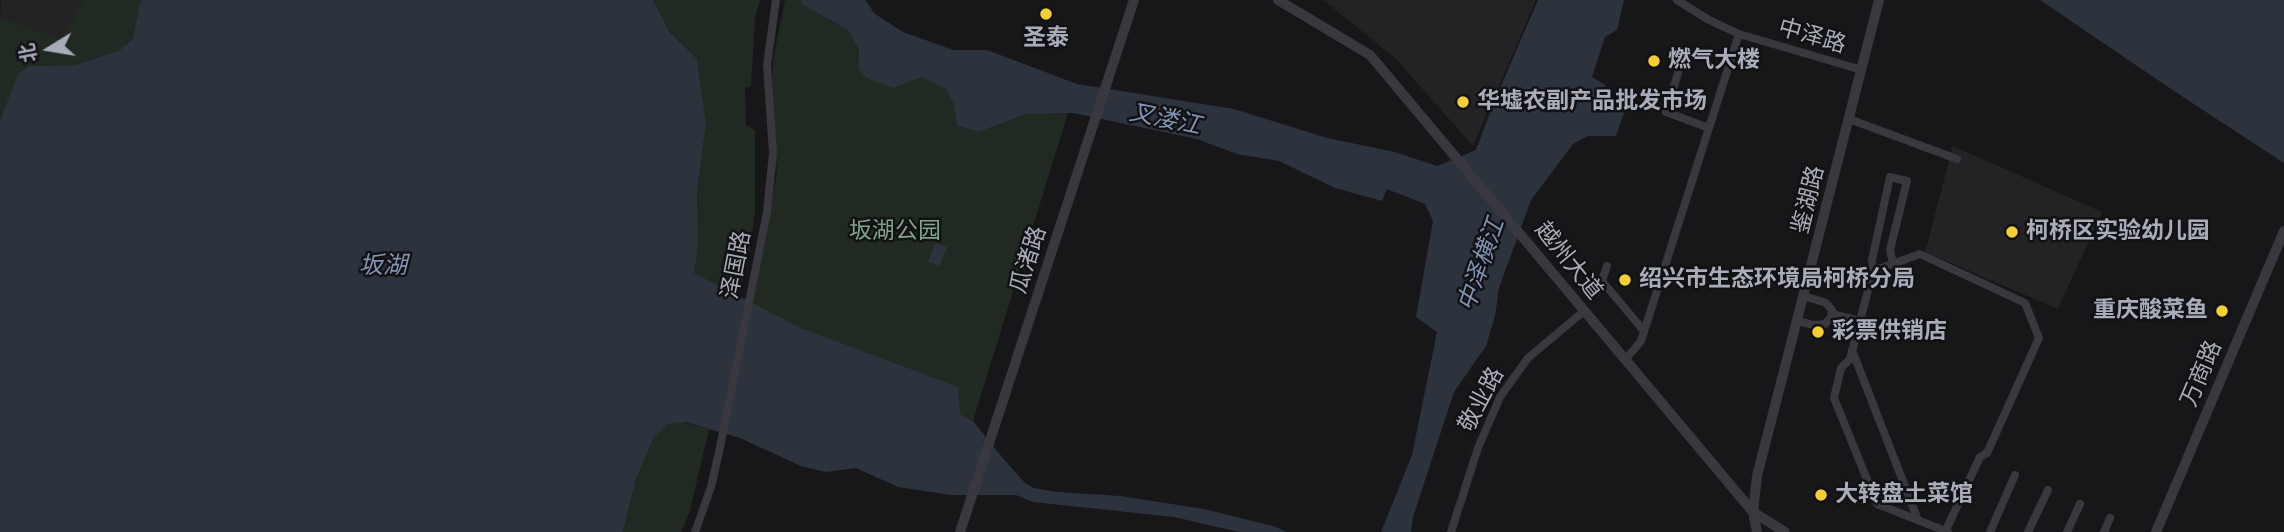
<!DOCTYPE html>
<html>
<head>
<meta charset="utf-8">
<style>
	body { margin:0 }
	#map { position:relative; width:2284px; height:532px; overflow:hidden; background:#171719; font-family:"Space Grotesk","Noto Sans SC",sans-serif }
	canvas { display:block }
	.north { position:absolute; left:14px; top:14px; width:70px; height:70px; -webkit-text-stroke:5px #121214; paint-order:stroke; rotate:259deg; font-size:19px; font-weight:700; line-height:28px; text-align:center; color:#a9acb9 }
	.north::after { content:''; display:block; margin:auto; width:24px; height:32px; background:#a9acb9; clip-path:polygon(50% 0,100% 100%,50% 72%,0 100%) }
</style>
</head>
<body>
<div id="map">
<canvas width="2284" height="532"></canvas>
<div class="north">北</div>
</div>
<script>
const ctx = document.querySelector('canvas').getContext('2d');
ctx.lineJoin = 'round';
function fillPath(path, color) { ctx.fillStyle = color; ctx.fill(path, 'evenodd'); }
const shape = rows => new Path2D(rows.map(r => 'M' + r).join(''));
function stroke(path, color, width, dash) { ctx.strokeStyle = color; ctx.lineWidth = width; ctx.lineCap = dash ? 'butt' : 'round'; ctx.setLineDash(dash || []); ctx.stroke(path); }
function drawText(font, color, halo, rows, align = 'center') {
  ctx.font = font + ' "Space Grotesk","Noto Sans SC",sans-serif'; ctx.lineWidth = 5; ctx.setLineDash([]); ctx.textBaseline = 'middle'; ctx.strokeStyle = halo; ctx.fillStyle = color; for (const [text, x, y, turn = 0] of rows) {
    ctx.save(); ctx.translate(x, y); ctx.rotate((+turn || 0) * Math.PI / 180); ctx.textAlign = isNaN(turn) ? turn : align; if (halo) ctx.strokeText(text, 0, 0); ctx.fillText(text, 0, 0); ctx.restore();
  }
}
const built = shape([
	[1,0,83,0,64,38,0,18],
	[1323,0,1536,0,1473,146,1395,58],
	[1953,146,2102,212,2058,309,1925,252]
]);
const green = shape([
	[83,0,143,0,133,39,120,50,76,65,29,66,0,121,0,18,64,38],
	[653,0,760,0,755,19,751,86,745,88,746,125,755,130,755,213,748,262,737,297,693,273,698,247,697,191,706,124,697,59,670,31],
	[785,0,800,0,803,5,848,30,859,50,858,69,926,75,946,89,954,105,979,132,1026,114,1068,113,973,421,751,303,766,238,777,172,772,100,773,59],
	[681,422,709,429,690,511,681,532,623,532,636,479,654,437,668,423]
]);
const water = shape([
	[143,0,653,0,670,32,697,59,706,124,697,191,698,247,694,273,801,328,958,387,960,414,973,421,1002,457,1025,483,1034,488,1057,492,1120,496,1204,509,1273,526,1287,532,1239,532,1174,517,1033,502,1016,495,951,495,898,487,856,468,826,472,801,466,740,438,685,422,668,424,654,437,636,479,623,532,0,532,0,121,18,74,29,66,76,65,120,50,133,39,140,3],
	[800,0,865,0,875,14,903,32,953,50,987,50,1077,84,1234,109,1327,138,1395,152,1437,166,1476,150,1494,102,1538,0,1624,0,1617,30,1605,37,1592,77,1605,85,1599,99,1624,113,1616,136,1588,136,1573,144,1531,200,1499,288,1495,316,1486,346,1454,392,1413,517,1411,532,1381,532,1412,455,1437,332,1416,317,1433,221,1425,204,1387,189,1382,201,1335,188,1279,161,1237,154,1197,139,1073,113,1026,114,979,132,957,125,954,105,946,89,922,77,893,88,867,78,858,69,859,50,848,30,803,5],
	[2040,0,2284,0,2284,163,2177,93],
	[935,243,947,247,940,266,928,262]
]);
const minor = shape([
	[1677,0,1709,20,1739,34,1862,70],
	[1684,54,1666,112,1709,128],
	[1849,119,1957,159],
	[1607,266,1602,281,1644,331],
	[1873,271,1872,260,1890,177,1907,181,1890,250,1893,264],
	[1832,314,1860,321,1873,271,1920,254,2025,303,2039,338,1987,453,1980,457,1945,532],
	[1797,321,1814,325,1825,324,1831,317,1832,310,1826,303,1804,296],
	[1860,321,1850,359,1841,368,1834,398,1877,504,1948,532],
	[1852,350,1918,520],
	[1625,360,1641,341,1739,34],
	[695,532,711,487,719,452,767,212,773,153,767,65,776,0],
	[1451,532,1478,448,1500,397,1528,358,1584,311],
	[1990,532,2015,475],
	[2028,532,2048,490],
	[2067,532,2080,504],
	[2104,532,2110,518]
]);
const tertiary = shape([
	[1278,0,1370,55,1753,512,1785,532],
	[960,532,1134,0],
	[1757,532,1753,512,1757,476,1879,0],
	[2156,532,2284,231]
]);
const markers = [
	[1046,14,7,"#f3ce35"],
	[1654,61,7,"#f3ce35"],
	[1463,102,7,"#f3ce35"],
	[2012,232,7,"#f3ce35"],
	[1625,280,7,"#f3ce35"],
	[2222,311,7,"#f3ce35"],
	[1818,332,7,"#f3ce35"],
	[1821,495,7,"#f3ce35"]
];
const streetNames = [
	["中泽路",1812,37,16],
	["鉴湖路",1809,200,-76],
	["瓜渚路",1029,260,-72],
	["越州大道",1568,261,51],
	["泽国路",737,265,-79],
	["万商路",2202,374,-67],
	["敬业路",1482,400,-62]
];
const poiNames = [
	["圣泰",1046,39,"center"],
	["燃气大楼",1668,61],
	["华墟农副产品批发市场",1477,102],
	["柯桥区实验幼儿园",2026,232],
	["绍兴市生态环境局柯桥分局",1639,280],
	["重庆酸菜鱼",2208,311,"right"],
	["彩票供销店",1832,332],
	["大转盘土菜馆",1835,495]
];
const parkNames = [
	["坂湖公园",895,232]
];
const waterNames = [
	["叉溇江",1165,120,12],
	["中泽横江",1482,265,-71],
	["坂湖",383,266]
];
fillPath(built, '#232326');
fillPath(green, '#212923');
fillPath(water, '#2d333d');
stroke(minor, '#38383e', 8);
stroke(tertiary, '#38383e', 10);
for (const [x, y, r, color] of markers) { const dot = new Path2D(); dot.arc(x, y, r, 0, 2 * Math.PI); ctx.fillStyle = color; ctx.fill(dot); stroke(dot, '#121214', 2.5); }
drawText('23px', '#a9acb9', '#121214', streetNames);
drawText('bold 23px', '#a9acb9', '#121214', poiNames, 'left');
drawText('23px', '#80a487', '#121214', parkNames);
drawText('italic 24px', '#8094b4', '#121214', waterNames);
</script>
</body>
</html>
